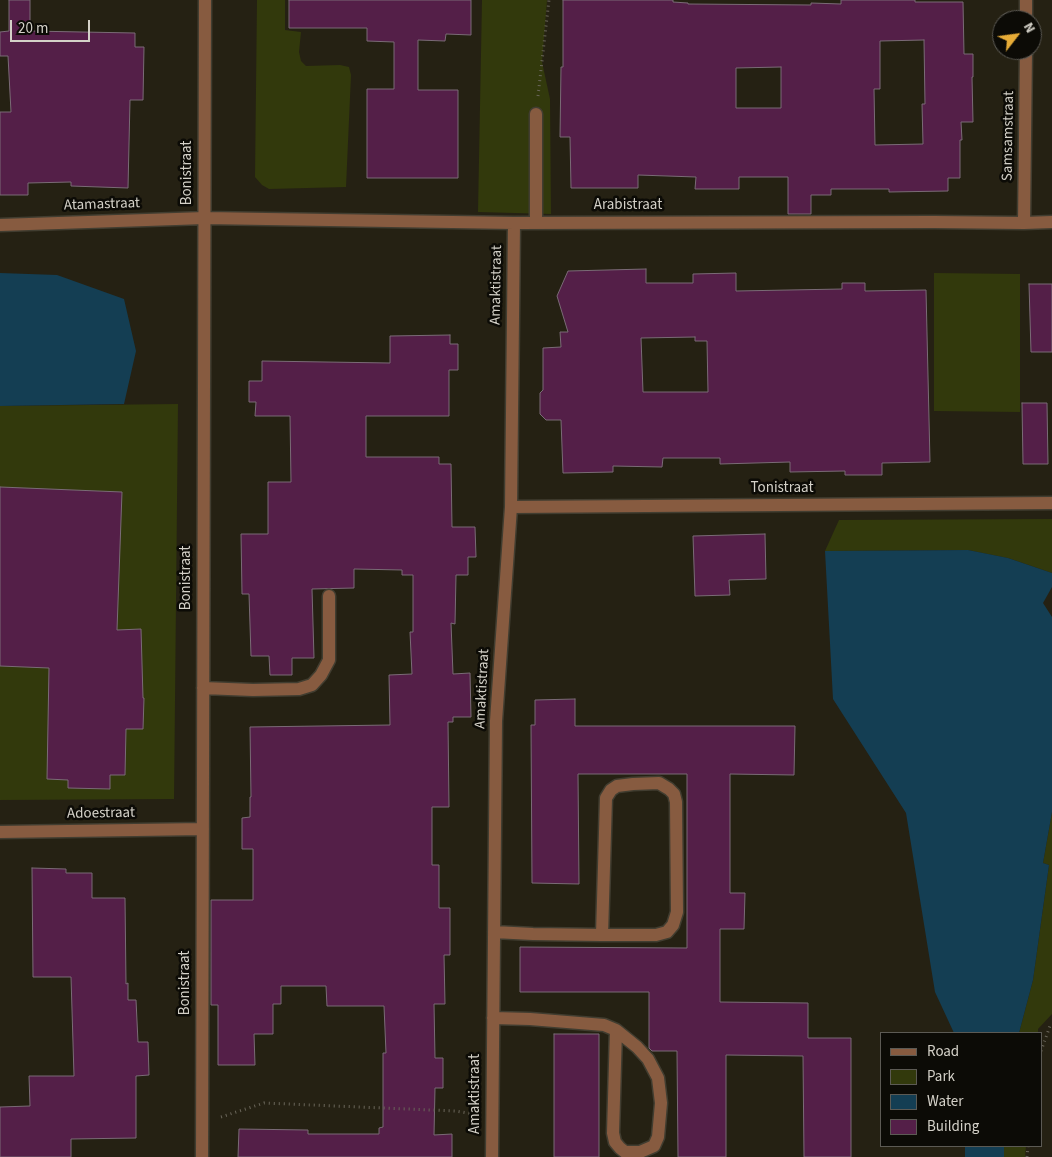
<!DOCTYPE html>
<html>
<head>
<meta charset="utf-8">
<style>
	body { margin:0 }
	#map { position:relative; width:1052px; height:1157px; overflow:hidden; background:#252113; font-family:"Source Sans 3",sans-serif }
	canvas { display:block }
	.legend { position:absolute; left:880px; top:1032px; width:162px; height:115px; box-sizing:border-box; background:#0c0b06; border:1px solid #5c5a54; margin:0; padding:6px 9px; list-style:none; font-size:15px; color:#d4d1c8 }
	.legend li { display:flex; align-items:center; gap:10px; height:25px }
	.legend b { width:25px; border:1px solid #5c5a54 }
	.north { position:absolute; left:992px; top:10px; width:50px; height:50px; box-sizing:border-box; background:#0c0b06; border:1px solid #5c5a54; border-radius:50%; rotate:60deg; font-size:14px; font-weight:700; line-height:20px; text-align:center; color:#d4d1c8 }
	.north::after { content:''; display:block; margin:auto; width:18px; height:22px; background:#e7ac37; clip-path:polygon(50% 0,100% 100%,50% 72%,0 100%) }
	.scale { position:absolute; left:10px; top:20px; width:80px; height:22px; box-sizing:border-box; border:2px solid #d4d1c8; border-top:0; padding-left:6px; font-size:15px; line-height:18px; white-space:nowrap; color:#d4d1c8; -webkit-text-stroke:4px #0c0b06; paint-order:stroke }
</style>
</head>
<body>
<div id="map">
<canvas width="1052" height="1157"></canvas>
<ul class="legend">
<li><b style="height:6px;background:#875b40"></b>Road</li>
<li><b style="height:14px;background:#32390c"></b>Park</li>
<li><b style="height:14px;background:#143e53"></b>Water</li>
<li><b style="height:14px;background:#541f48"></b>Building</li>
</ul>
<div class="north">N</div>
<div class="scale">20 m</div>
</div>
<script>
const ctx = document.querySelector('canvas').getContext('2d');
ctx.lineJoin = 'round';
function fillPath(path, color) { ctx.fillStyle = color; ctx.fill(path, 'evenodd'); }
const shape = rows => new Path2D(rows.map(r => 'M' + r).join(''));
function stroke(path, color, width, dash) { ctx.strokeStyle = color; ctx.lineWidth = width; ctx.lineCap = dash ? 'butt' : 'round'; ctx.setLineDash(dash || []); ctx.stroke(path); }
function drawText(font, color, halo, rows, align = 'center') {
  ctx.font = font + ' "Source Sans 3",sans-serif'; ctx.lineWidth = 5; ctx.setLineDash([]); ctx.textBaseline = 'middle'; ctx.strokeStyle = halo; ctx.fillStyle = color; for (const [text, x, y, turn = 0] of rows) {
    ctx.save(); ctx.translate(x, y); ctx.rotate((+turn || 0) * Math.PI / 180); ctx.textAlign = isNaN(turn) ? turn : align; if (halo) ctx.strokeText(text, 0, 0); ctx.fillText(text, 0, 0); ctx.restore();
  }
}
const green = shape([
	[257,0,285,0,285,30,301,32,299,52,301,61,306,66,340,65,349,67,351,75,346,187,269,189,262,185,255,177],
	[482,0,547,0,542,62,550,99,551,214,478,212],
	[934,273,1020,274,1020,412,934,411],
	[178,404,174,799,0,800,0,406],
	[1052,519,1052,573,1008,558,968,550,825,551,839,520],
	[1052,812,1052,1014,1038,1029,1038,1033,1019,1033,1033,980,1049,865,1043,863],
	[1004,1146,1026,1146,1025,1157,1004,1157]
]);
const water = shape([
	[0,273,57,275,124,299,136,351,124,404,0,406],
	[968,550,1008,558,1052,573,1052,587,1043,603,1052,617,1052,812,1043,863,1049,865,1033,980,1019,1033,954,1033,935,992,906,813,833,699,825,551],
	[965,1146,1004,1146,1004,1157,965,1157]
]);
const building = shape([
	[9,0,30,0,30,31,135,33,135,47,144,47,143,100,130,100,128,188,71,186,71,182,28,183,28,195,0,195,0,112,11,112,8,56,0,56,0,32,9,31,9,0],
	[289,0,471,0,471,35,446,34,445,41,418,40,418,90,458,90,458,178,367,178,367,89,394,89,394,42,367,41,367,28,289,28,289,0],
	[563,0,673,0,673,2,688,3,688,4,811,5,811,3,841,4,841,0,915,0,915,2,963,2,964,54,973,54,973,77,972,77,973,122,961,122,962,140,960,140,960,178,948,178,948,191,889,192,889,189,831,189,831,195,811,195,811,214,788,214,788,177,739,177,739,189,695,189,696,177,638,175,638,188,571,188,570,137,560,137,561,67,563,67,563,0],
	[924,40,925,104,922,104,923,144,875,145,874,89,880,89,880,41,924,40],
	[781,67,781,108,736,108,736,68,781,67],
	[646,269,646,283,693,283,693,274,736,273,736,291,842,289,842,283,865,283,865,291,926,290,930,462,882,463,882,475,845,475,845,471,790,472,790,462,720,464,720,458,663,458,662,467,613,466,613,472,563,473,561,420,546,420,540,414,540,393,543,390,543,348,561,347,560,332,568,332,557,296,568,271,646,269],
	[695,337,695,341,707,341,708,392,643,392,641,338,695,337],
	[1029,284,1052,284,1052,352,1031,352,1029,284],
	[450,335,450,344,458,344,458,370,449,370,449,416,366,416,366,457,439,457,439,464,451,464,452,527,475,527,476,557,468,557,468,575,456,575,455,624,451,623,453,674,470,673,471,717,453,717,453,722,448,722,449,807,432,807,432,865,439,865,439,908,450,908,450,955,444,955,445,1004,434,1004,435,1058,443,1058,443,1088,435,1088,434,1135,452,1134,452,1157,238,1157,239,1129,308,1130,308,1134,379,1134,379,1128,383,1127,383,1053,386,1053,384,1006,327,1006,326,986,281,986,281,1004,273,1004,273,1034,254,1034,255,1065,218,1065,218,1005,211,1005,211,900,253,900,253,849,242,849,242,818,250,817,250,797,251,797,250,727,390,725,389,675,412,674,410,632,413,632,413,575,402,575,402,570,354,569,354,588,312,589,314,658,292,658,292,675,270,675,269,656,251,656,249,594,242,594,241,534,268,534,268,482,291,482,290,416,255,416,256,402,249,402,249,381,262,381,262,361,390,363,390,336,450,335],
	[1022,403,1047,403,1048,464,1023,464,1022,403],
	[0,487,122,492,117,630,141,629,143,698,144,698,143,729,126,729,125,775,110,775,110,789,68,788,68,780,47,779,49,668,0,666,0,487],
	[765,534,766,579,729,580,730,595,695,596,693,536,765,534],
	[575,699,575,726,795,726,794,775,730,774,730,893,745,893,744,929,720,929,720,1002,808,1003,808,1038,851,1038,851,1157,804,1157,803,1056,726,1055,726,1157,678,1157,677,1051,652,1051,649,1048,649,992,520,992,520,947,687,948,687,774,578,774,579,884,532,883,531,725,535,725,535,700,575,699],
	[32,868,66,869,66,873,92,873,92,898,125,898,126,984,128,983,128,1000,136,1000,138,1042,148,1042,149,1075,136,1076,136,1138,71,1139,71,1157,0,1157,0,1107,30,1106,29,1076,74,1076,71,977,33,977,32,868],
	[554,1034,599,1034,599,1157,554,1157,554,1034]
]);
const path = shape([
	[538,96,549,0],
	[1041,1051,1050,1026,1052,1024],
	[221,1117,264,1103,455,1111,474,1114],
	[1027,1157,1028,1146]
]);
const minor = shape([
	[1026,20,1026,0],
	[536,223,536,114],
	[1024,223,1026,50],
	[0,225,205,218,514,223,934,222,1024,223,1052,222],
	[511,507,1052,503],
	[203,688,253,690,299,689,312,685,321,675,329,660,329,596],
	[0,832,203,829],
	[494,932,533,934,602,935,656,935,667,932,673,925,677,912,676,802,674,794,669,789,659,783,633,784,617,786,611,790,606,798,602,935],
	[493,1018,530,1019,604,1025,616,1030,637,1047,648,1059,658,1078,661,1103,658,1137,654,1146,640,1152,625,1152,620,1148,615,1142,613,1133,616,1030],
	[202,1157,205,0],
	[492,1157,496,721,511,507,514,223]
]);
const streetNames = [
	["Samsamstraat",1009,136,-89],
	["Bonistraat",188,173,-90],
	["Atamastraat",102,205,-2],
	["Arabistraat",628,206],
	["Amaktistraat",497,285,-89],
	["Tonistraat",782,489],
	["Bonistraat",187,578,-90],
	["Amaktistraat",483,689,-87],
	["Adoestraat",101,814,-1],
	["Bonistraat",186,983,-90],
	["Amaktistraat",476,1094,-90]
];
fillPath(green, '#32390c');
fillPath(water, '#143e53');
fillPath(building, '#541f48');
stroke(building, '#7a6b76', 1);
stroke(minor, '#413d30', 15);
stroke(path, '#6a665a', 3, [1, 4]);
stroke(minor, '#875b40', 12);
drawText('15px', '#d4d1c8', '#0c0b06', streetNames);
</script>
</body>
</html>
